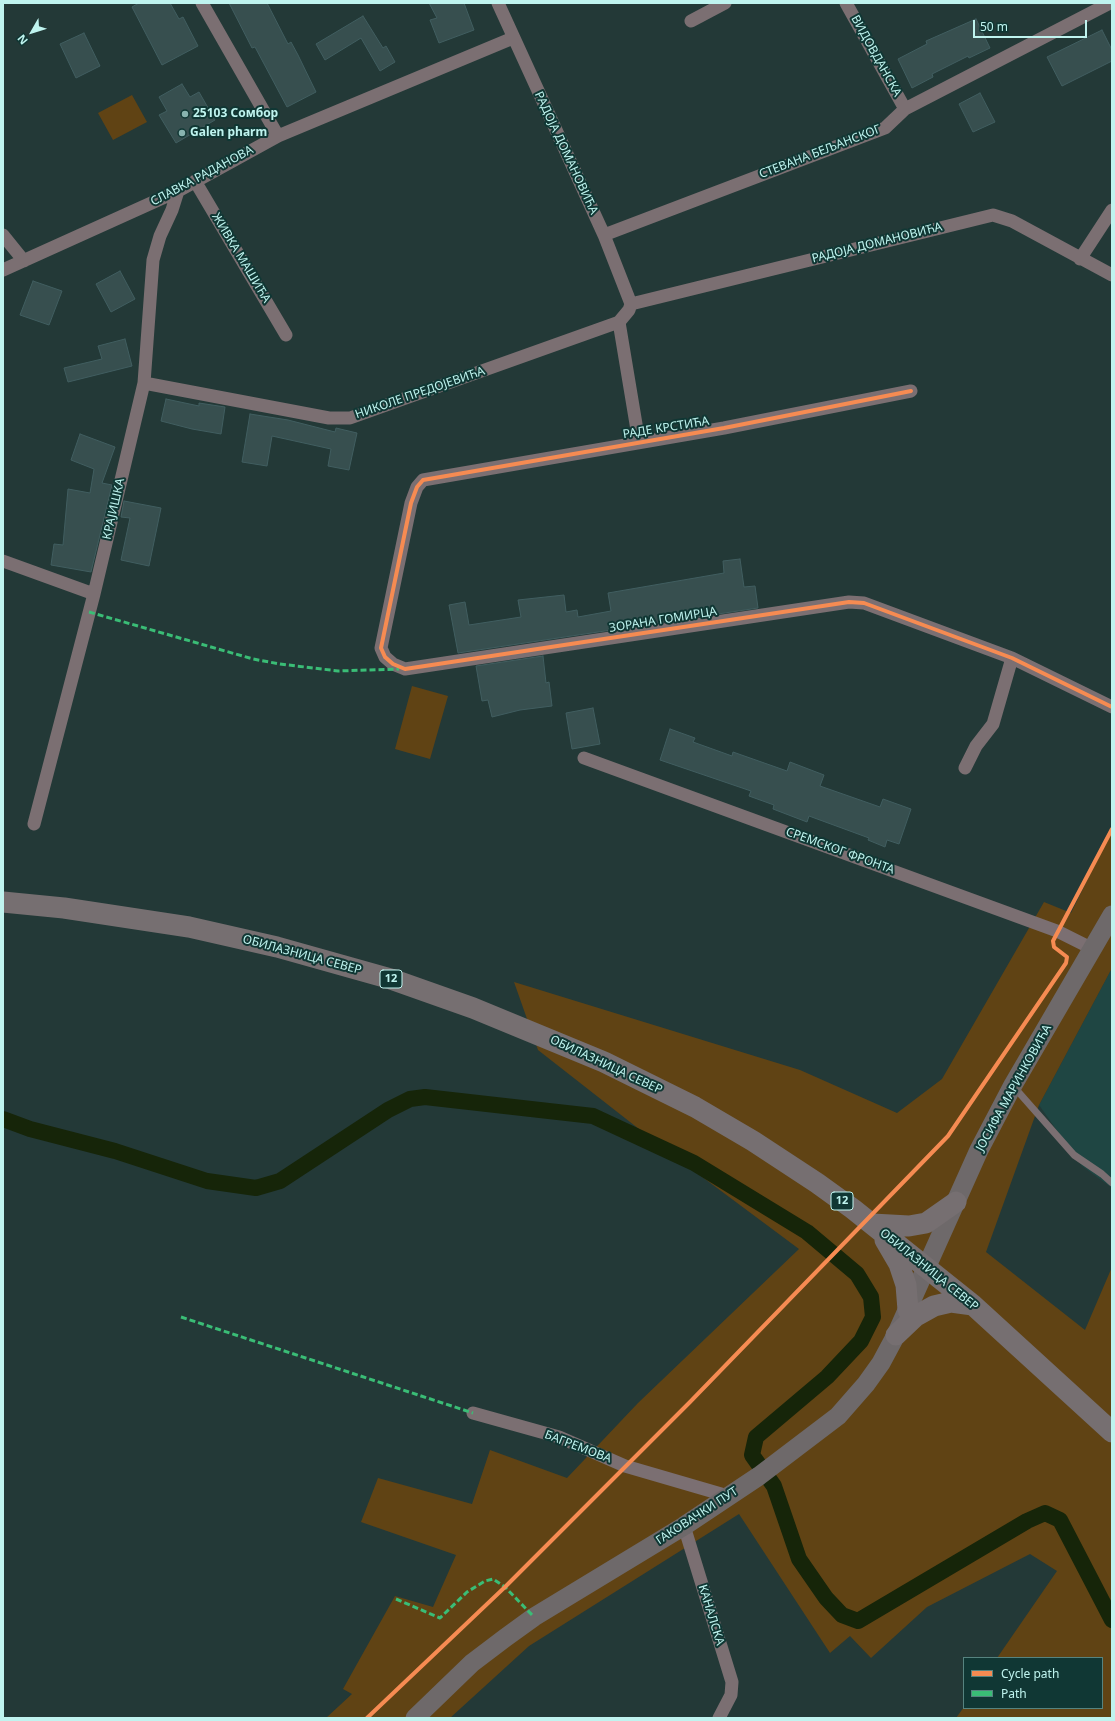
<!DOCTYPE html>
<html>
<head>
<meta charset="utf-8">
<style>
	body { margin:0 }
	#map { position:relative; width:1115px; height:1721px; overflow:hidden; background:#233937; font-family:"Noto Sans",sans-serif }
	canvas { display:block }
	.frame { position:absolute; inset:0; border:4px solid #bff4ef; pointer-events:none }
	.legend { position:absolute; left:963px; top:1657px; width:140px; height:52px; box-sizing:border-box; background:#103734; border:1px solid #56837f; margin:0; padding:5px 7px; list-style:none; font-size:12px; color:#bff4ef }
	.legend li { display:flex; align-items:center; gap:8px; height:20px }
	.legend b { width:20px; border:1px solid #56837f }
	.north { position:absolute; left:12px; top:12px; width:40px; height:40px; -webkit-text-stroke:3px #103734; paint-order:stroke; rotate:231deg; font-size:11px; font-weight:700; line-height:16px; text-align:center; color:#bff4ef }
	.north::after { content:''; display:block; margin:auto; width:14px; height:18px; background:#bff4ef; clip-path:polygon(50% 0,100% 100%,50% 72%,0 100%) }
	.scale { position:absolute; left:973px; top:20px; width:114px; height:18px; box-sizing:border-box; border:2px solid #bff4ef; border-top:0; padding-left:5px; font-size:12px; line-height:14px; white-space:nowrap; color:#bff4ef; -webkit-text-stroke:3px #103734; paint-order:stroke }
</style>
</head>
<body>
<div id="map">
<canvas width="1115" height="1721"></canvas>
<div class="frame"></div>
<ul class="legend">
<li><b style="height:5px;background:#f68b52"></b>Cycle path</li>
<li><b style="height:5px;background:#3abd76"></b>Path</li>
</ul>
<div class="north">N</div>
<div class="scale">50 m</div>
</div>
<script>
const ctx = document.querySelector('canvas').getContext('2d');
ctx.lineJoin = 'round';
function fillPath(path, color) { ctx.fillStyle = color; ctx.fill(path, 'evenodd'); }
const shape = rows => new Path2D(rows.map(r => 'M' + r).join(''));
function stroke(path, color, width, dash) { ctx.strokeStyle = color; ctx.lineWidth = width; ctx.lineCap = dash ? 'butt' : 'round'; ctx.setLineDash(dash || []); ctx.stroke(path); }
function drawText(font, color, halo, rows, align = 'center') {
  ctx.font = font + ' "Noto Sans",sans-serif'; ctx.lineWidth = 4; ctx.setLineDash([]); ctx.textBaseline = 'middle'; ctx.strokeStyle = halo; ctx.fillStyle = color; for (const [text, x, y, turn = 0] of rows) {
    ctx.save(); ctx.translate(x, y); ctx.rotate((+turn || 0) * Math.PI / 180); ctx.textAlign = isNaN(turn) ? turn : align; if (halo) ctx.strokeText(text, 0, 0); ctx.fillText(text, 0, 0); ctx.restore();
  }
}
const built = shape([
	[1112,968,1112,1188,1082,1166,1039,1105]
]);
const green = shape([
	[132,95,147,122,113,140,98,113],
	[412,686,448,696,430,759,395,749],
	[1112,830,1112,968,1039,1105,986,1252,1085,1330,1112,1267,1112,1718,956,1718,964,1707,1102,1708,1102,1658,997,1658,1057,1571,1030,1554,927,1607,871,1658,850,1636,830,1653,739,1514,529,1646,450,1718,326,1718,352,1694,343,1689,395,1596,433,1607,456,1555,361,1522,378,1478,472,1504,490,1450,567,1478,638,1403,799,1249,662,1147,538,1050,514,982,800,1070,897,1113,942,1079,1044,902,1071,913]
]);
const canal = shape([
	[3,1119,30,1129,115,1151,207,1181,256,1188,280,1181,388,1110,410,1099,425,1097,593,1116,694,1163,807,1232,857,1274,871,1297,873,1317,861,1341,827,1377,756,1437,752,1455,774,1486,799,1559,826,1598,842,1615,858,1621,1027,1521,1045,1513,1060,1520,1112,1620]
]);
const building = shape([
	[139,3,170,3,179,19,183,17,198,46,162,65,132,7,139,3],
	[229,3,267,3,288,44,291,42,298,55,316,92,287,107,255,47,252,48,229,3],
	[429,3,464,3,474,30,439,43,430,20,437,18,429,3],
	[363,16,383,48,386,46,395,62,380,71,361,38,325,60,316,44,363,16],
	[976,19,990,48,969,58,968,56,932,74,933,77,912,88,898,59,927,44,926,41,976,19],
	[1102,30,1112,50,1112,61,1062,86,1047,57,1102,30],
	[84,33,100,66,76,78,60,44,84,33],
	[182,84,190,97,199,92,215,120,176,143,159,115,167,111,159,97,182,84],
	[980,93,995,122,973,132,959,104,980,93],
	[120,271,135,299,111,312,96,284,120,271],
	[33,281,62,291,49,325,20,315,33,281],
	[125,339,132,366,68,382,64,368,102,359,98,346,125,339],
	[166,399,199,406,199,403,225,407,221,434,192,429,161,421,166,399],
	[250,414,288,420,335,432,336,428,357,433,349,470,328,466,331,449,272,436,267,466,242,462,250,414],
	[80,434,115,447,102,483,112,485,91,572,51,565,54,544,63,545,68,489,90,493,94,469,71,460,80,434],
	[124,501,161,508,149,566,121,560,130,518,121,517,124,501],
	[740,559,744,587,755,586,758,608,458,653,449,605,465,602,469,625,521,617,518,600,564,595,566,612,577,610,578,617,611,611,608,593,724,573,723,561,740,559],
	[543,656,546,683,549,682,552,706,520,710,492,717,488,700,482,701,476,666,543,656],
	[593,708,600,744,572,749,566,713,593,708],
	[670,729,695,738,693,742,732,756,733,752,787,771,790,762,824,775,820,786,880,807,883,799,911,809,899,844,887,840,885,847,868,840,869,838,809,816,807,822,773,809,774,805,749,796,751,791,660,760,670,729]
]);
const lane = shape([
	[1014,1087,1074,1155,1102,1174,1112,1183]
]);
const street = shape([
	[202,3,278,136],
	[498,3,604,235,631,304,993,215,1012,221,1112,275],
	[846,3,905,109],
	[691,21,725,3],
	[195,181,286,335],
	[3,235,24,261],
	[604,235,885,128,905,109,1110,3],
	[1080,259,1112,210],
	[3,270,178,191,278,136,513,38],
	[631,304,629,310,619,322,639,442],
	[144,383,329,418,350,418,619,322],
	[911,391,724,428,423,480,417,487,411,503,381,648,385,657,393,664,405,669,849,602,864,603,1012,658,1112,707],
	[3,561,94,594],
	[584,758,1057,931,1093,949],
	[965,768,976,746,993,724,1012,658],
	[34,824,94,594,144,383,153,260,160,236,172,210,178,191],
	[473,1413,559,1437,625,1466,728,1496],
	[684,1526,732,1682,731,1695,719,1718]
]);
const secondary = shape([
	[415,1718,472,1663,505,1638,534,1617,684,1526,759,1476,838,1416,866,1384,881,1363,896,1335,979,1150,1013,1085,1112,915]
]);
const primary = shape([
	[3,902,64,908,189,927,277,947,391,979,473,1008,604,1062,695,1107,753,1141,817,1183,853,1209,973,1305,1112,1432],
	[872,1224,909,1226,926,1223,956,1202],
	[885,1240,899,1264,906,1285,908,1310],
	[896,1335,916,1316,934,1306,951,1302,973,1305]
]);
const quiet = shape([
	[89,612,253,659,280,664,338,671,399,669],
	[181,1317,473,1413],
	[396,1599,440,1618,467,1592,485,1581,493,1579,505,1587,534,1617]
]);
const cycleway = shape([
	[911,391,724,428,423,480,417,487,411,503,381,648,385,657,393,664,405,669,849,602,864,603,1012,658,1112,707],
	[367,1718,505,1587,690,1402,948,1136,1066,963,1067,957,1054,947,1053,941,1112,829]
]);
const markers = [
	[185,114,4,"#88b3af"],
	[182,133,4,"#88b3af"]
];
const shields = [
	[391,979,22],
	[842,1201,22]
];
const shieldNames = [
	["12",391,979],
	["12",842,1201]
];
const streetNames = [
	["ВИДОВДАНСКА",876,56,61],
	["СТЕВАНА БЕЉАНСКОГ",820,152,-21],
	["РАДОЈА ДОМАНОВИЋА",566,153,65],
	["СЛАВКА РАДАНОВА",202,176,-28],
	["РАДОЈА ДОМАНОВИЋА",877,243,-14],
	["ЖИВКА МАШИЋА",241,258,59],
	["НИКОЛЕ ПРЕДОЈЕВИЋА",420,393,-19],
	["РАДЕ КРСТИЋА",666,428,-9],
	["КРАЈИШКА",114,509,-77],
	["ЗОРАНА ГОМИРЦА",663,620,-9],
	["СРЕМСКОГ ФРОНТА",840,851,20],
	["ОБИЛАЗНИЦА СЕВЕР",302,955,15],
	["ОБИЛАЗНИЦА СЕВЕР",606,1065,25],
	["ЈОСИФА МАРИНКОВИЋА",1014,1088,-61],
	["ОБИЛАЗНИЦА СЕВЕР",929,1270,39],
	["БАГРЕМОВА",578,1447,21],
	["ГАКОВАЧКИ ПУТ",697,1516,-33],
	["КАНАЛСКА",711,1615,73]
];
const poiNames = [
	["25103 Сомбор",193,114],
	["Galen pharm",190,133]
];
fillPath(built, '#1f4643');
fillPath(green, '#604314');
stroke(canal, '#162509', 16);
fillPath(building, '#374f4f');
stroke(building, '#415e60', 1);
stroke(lane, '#7b6f72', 7);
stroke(street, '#7b6f72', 13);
stroke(secondary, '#6e696a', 19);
stroke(primary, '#766f71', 21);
stroke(quiet, '#3abd76', 3, [6, 3]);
stroke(cycleway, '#f68b52', 4);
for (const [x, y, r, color] of markers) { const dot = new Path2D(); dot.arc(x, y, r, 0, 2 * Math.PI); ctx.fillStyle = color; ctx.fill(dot); stroke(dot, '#103734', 1.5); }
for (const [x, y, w] of shields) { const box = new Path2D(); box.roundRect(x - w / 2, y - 9, w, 18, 3); ctx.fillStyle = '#103734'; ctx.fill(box); stroke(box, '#bff4ef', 1); }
drawText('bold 11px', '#bff4ef', null, shieldNames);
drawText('12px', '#bff4ef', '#103734', streetNames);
drawText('bold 12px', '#bff4ef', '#103734', poiNames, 'left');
</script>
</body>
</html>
